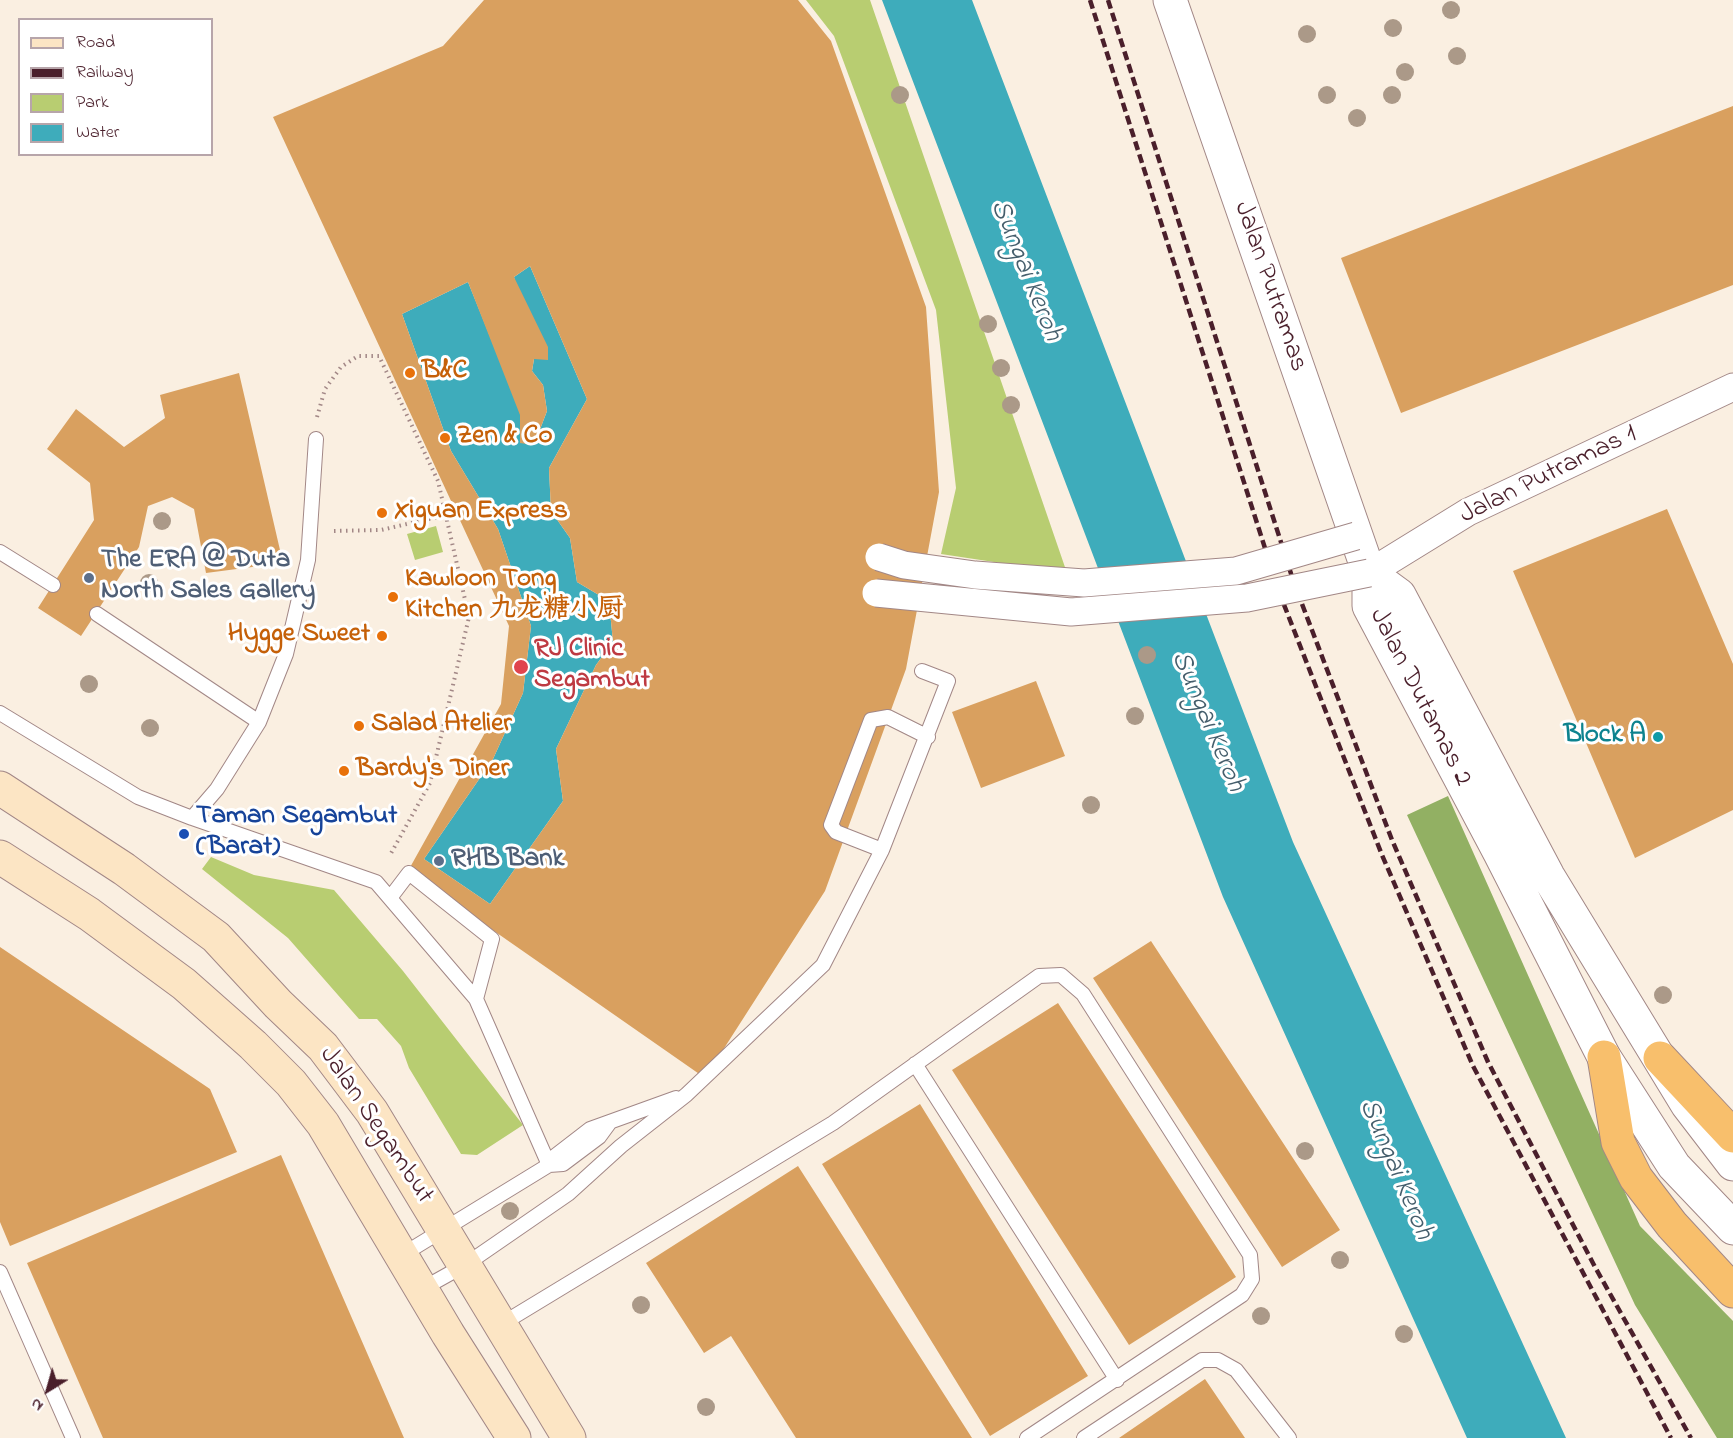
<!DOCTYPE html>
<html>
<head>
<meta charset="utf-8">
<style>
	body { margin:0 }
	#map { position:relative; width:1733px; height:1438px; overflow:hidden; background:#faefe1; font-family:"Indie Flower",sans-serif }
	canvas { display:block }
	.legend { position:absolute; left:18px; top:18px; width:195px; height:138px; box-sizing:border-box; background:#fff; border:2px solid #b7a5aa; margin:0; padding:8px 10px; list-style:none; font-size:18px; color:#4a1f2b }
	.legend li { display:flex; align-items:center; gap:12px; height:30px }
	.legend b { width:30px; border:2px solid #b7a5aa }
	.north { position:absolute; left:18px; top:1360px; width:60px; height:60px; -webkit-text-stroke:4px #fff; paint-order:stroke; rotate:217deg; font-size:16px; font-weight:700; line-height:24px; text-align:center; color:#4a1f2b }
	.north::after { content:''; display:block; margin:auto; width:21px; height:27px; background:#4a1f2b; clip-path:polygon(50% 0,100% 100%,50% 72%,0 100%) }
</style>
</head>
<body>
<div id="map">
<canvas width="1733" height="1438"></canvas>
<ul class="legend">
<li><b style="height:8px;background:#fce5c4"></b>Road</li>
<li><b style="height:8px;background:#4a1f2b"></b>Railway</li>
<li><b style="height:16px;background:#b8cd71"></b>Park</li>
<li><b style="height:16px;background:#3eacbb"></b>Water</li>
</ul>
<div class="north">N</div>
</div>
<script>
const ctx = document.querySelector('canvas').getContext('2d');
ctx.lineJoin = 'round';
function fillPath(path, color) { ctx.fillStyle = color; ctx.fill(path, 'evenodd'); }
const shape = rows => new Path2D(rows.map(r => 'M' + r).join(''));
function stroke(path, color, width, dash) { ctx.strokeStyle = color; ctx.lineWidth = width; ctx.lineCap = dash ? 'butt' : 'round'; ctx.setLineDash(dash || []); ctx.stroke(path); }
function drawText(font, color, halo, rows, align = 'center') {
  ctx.font = font + ' "Indie Flower","LXGW WenKai TC",sans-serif'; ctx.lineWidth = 6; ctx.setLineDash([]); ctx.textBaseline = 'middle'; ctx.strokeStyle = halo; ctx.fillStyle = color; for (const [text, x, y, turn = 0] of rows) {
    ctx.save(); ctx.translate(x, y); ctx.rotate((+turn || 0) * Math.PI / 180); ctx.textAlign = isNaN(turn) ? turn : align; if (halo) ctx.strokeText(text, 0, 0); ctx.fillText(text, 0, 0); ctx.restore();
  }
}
const green = shape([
	[806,0,870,0,1067,573,941,554,956,488,936,310,834,36],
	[436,526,443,552,415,560,407,534],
	[211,857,254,875,334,890,403,971,523,1125,477,1155,461,1154,409,1068,401,1046,377,1019,359,1019,288,938,202,869]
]);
const forest = shape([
	[1448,796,1640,1226,1733,1321,1733,1438,1717,1438,1635,1305,1407,815]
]);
const water = shape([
	[882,0,972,0,1293,842,1566,1438,1467,1438,1223,897],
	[530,266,587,399,549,468,551,511,570,538,577,582,609,601,613,642,596,665,556,749,563,801,490,904,424,859,493,759,523,693,531,626,498,529,451,451,402,314,468,282,534,445,547,411,543,385,532,371,534,359,514,277]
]);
const building = shape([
	[484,0,798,0,831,41,926,307,939,492,906,669,825,891,705,1078,408,871,501,704,509,626,273,117,443,46],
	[530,266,587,399,549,468,551,511,570,538,577,582,609,601,613,642,596,665,556,749,563,801,490,904,424,859,493,759,523,693,531,626,498,529,451,451,402,314,468,282,520,415,520,443,534,445,547,411,543,385,532,371,534,359,548,360,548,347,514,277],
	[1733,106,1733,285,1401,413,1341,258],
	[239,373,283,563,206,573,194,509,172,497,148,506,139,547,81,636,38,608,94,520,90,483,47,449,76,409,124,447,165,418,160,395],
	[1667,509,1733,664,1733,810,1635,858,1513,571],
	[1036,681,1065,756,981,788,952,712],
	[1151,941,1340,1230,1282,1267,1093,978],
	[0,947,210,1089,237,1152,10,1246,0,1222],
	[1058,1003,1236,1277,1129,1345,952,1070],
	[920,1104,1088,1376,990,1436,822,1164],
	[281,1155,404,1438,103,1438,27,1263],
	[798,1166,972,1438,796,1438,731,1336,704,1353,646,1263],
	[1205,1379,1245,1438,1119,1438]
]);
const path = shape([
	[317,417,325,389,341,367,358,356,379,356,438,481,469,617,430,783,390,855],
	[334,531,381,530,446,515]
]);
const service = shape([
	[0,552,53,585],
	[97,614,259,722],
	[0,713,138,797,192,818,376,882,476,999,549,1165],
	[192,818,217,789,259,722,286,654,308,560,316,439],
	[882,850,836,832,831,825,871,720,888,717,928,737],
	[390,898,409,873,492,939,476,999],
	[915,1064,1117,1380],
	[549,1165,563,1164,599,1137,610,1122],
	[402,1255,549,1165,555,1156,590,1129,676,1098],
	[0,1272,73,1438],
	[422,1289,465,1265,568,1194,621,1146,686,1095,823,965,882,850,948,681,922,671],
	[500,1325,833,1123,1039,976,1061,975,1083,994,1250,1255,1252,1279,1242,1295,1027,1438],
	[1084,1438,1202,1360,1218,1360,1236,1370,1289,1438]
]);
const minor = shape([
	[1369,573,1468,512,1733,387]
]);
const tertiary = shape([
	[1170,0,1369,573,1369,606,1500,853,1604,1057,1674,1166,1733,1228],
	[1369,573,1399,595,1548,876,1687,1104,1733,1164]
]);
const secondary = shape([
	[0,788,124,869,216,937,278,1004,323,1047,372,1112,569,1438],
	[0,857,89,914,184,984,253,1045,291,1083,323,1124,448,1334,514,1438]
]);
const trunk = shape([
	[1604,1057,1618,1142,1636,1178,1672,1225,1733,1291],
	[1660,1058,1733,1136]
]);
const rail = shape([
	[1090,0,1279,592,1382,855,1473,1066,1671,1438],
	[1108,0,1294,583,1392,840,1488,1062,1595,1267,1691,1438]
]);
const minorBridge = shape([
	[879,557,904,565,975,575,1084,583,1236,571,1356,536],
	[876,593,1071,612,1247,598,1369,573]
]);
const trees = [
	[1451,10],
	[1393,28],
	[1307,34],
	[1457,56],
	[1405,72],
	[900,95],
	[1327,95],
	[1392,95],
	[1357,118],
	[988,324],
	[1001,368],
	[1011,405],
	[162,521],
	[149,583],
	[1147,655],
	[89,684],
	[1135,716],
	[150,728],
	[1091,805],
	[1663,995],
	[1305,1151],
	[510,1211],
	[1340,1260],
	[641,1305],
	[1261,1316],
	[1404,1334],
	[706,1407]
];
const markers = [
	[410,373,6,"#e8710a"],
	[445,438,6,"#e8710a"],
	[382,513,6,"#e8710a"],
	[89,578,6,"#5c6f8a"],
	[393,597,6,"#e8710a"],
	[382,636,6,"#e8710a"],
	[521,667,8,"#e0444e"],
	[359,726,6,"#e8710a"],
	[1658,737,6,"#0f9aa8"],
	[344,771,6,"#e8710a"],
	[184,834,6,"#1a4fb4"],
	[439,861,6,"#5c6f8a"]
];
const streetNames = [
	["Jalan Putramas",1269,287,71],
	["Jalan Putramas 1",1549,476,-26],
	["Jalan Dutamas 2",1419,698,63],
	["Jalan Segambut",375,1126,56]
];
const foodNames = [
	["B&C",422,373],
	["Zen & Co",457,438],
	["Xiguan Express",394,513],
	["Kawloon Tong",405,581],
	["Kitchen 九龙糖小厨",405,612],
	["Hygge Sweet",370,636,"right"],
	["Salad Atelier",371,726],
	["Bardy's Diner",356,771]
];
const serviceNames = [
	["The ERA @ Duta",101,562],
	["North Sales Gallery",101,593],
	["RHB Bank",451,861]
];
const healthNames = [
	["RJ Clinic",534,651],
	["Segambut",534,682]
];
const cultureNames = [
	["Block A",1646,737]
];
const transitNames = [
	["Taman Segambut",196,818],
	["(Barat)",196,849]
];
const waterNames = [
	["Sungai Keroh",1024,271,68],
	["Sungai Keroh",1206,722,67],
	["Sungai Keroh",1394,1170,67]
];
fillPath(green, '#b8cd71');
fillPath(forest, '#92b063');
fillPath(water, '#3eacbb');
fillPath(building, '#d9a05f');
stroke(service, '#a28786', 16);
stroke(minor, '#a28786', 29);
stroke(tertiary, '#a28786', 35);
stroke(secondary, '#a28786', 35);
stroke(trunk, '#a28786', 35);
stroke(path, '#a28786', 4, [1.5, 4.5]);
stroke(service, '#fff', 14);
stroke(minor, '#fff', 27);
stroke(tertiary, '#fff', 33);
stroke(secondary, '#fce5c4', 33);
stroke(trunk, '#f8bf6c', 33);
stroke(rail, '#4a1f2b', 4.5, [9, 4.5]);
stroke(minorBridge, '#a28786', 29, []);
stroke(minorBridge, '#fff', 27);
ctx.fillStyle = '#ab9988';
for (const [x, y] of trees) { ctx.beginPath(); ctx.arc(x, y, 9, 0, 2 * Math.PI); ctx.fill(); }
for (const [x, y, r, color] of markers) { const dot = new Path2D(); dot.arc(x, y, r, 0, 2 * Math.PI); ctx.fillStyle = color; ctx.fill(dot); stroke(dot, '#fff', 2); }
drawText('27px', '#4a1f2b', '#fff', streetNames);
drawText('bold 27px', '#c56008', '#fff', foodNames, 'left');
drawText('bold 27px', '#4e5e75', '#fff', serviceNames, 'left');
drawText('bold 27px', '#be3a42', '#fff', healthNames, 'left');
drawText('bold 27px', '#0d838f', '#fff', cultureNames, 'right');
drawText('bold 27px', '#164399', '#fff', transitNames, 'left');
drawText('italic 28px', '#455e6c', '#fff', waterNames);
</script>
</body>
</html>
